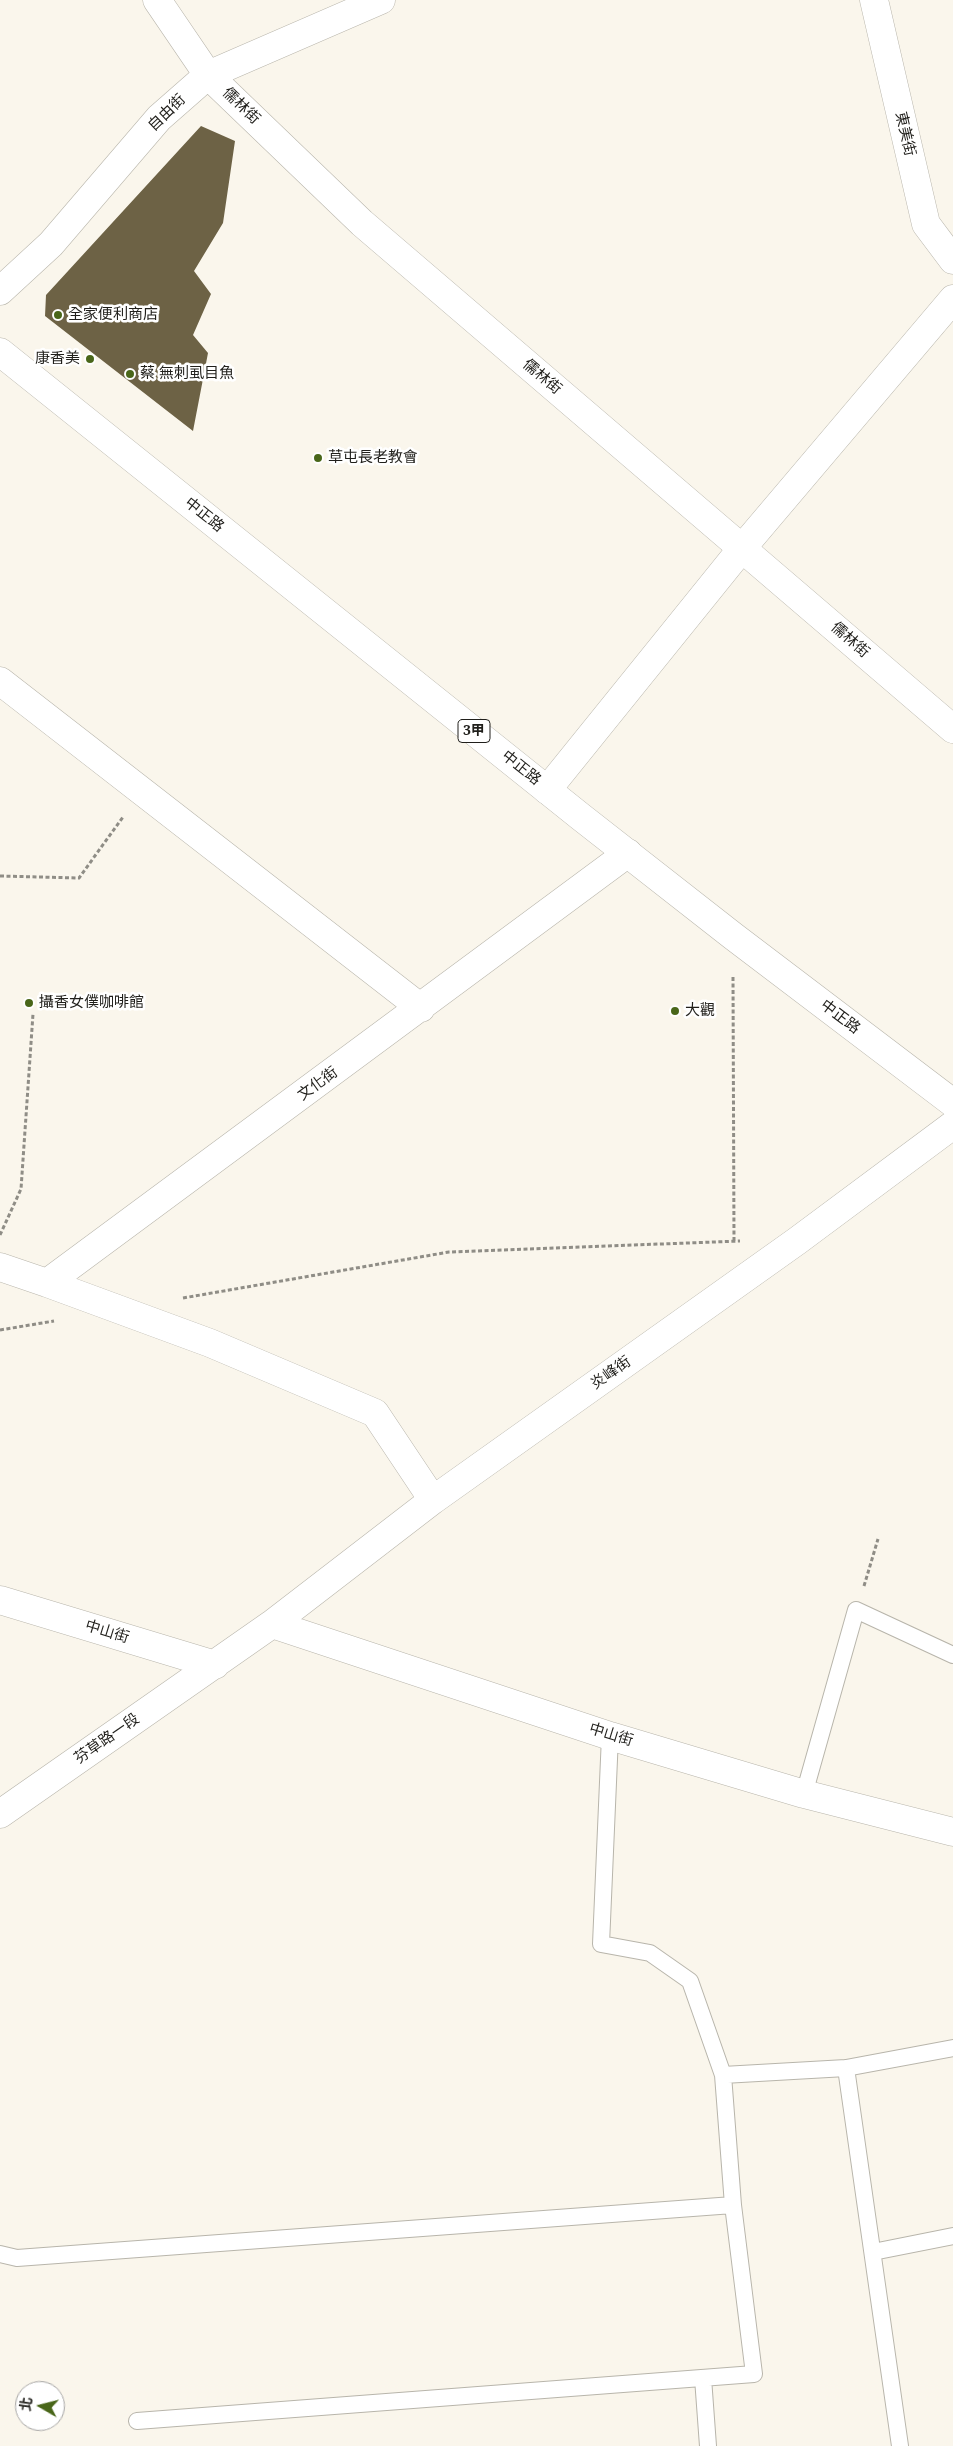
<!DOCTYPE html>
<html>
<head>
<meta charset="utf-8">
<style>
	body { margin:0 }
	#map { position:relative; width:953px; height:2446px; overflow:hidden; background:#faf6ec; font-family:"Noto Serif","Noto Sans TC",serif }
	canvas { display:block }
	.north { position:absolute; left:15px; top:2381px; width:50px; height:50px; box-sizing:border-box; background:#fff; border:1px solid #a6a5a4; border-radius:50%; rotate:278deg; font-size:14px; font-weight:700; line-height:20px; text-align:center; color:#201f1b }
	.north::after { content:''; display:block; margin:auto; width:18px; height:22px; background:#496619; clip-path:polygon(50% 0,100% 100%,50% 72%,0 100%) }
</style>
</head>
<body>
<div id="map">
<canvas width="953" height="2446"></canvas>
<div class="north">北</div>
</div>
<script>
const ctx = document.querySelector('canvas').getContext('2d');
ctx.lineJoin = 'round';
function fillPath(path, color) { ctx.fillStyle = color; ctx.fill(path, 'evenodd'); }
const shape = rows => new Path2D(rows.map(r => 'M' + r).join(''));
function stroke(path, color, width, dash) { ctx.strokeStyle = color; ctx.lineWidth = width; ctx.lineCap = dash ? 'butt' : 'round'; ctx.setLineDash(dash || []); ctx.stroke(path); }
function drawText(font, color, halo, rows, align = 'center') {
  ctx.font = font + ' "Noto Serif","Noto Sans TC",serif'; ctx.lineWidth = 5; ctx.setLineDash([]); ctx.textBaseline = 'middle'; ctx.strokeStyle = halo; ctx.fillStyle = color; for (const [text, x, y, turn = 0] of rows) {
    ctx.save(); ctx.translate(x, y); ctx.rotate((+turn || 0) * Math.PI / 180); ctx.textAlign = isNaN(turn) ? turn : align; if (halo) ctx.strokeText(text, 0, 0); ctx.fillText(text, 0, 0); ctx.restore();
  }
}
const building = shape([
	[201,126,235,141,223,223,194,271,211,294,193,335,208,353,193,431,45,316,46,295]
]);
const path = shape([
	[0,876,79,878,123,817],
	[733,977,734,1241],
	[0,1235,21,1189,33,1014],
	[183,1298,449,1252,740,1241],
	[0,1330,54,1321],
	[864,1586,878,1539]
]);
const service = shape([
	[610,1736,601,1944,650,1953,690,1981,723,2075,846,2068,953,2048],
	[804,1794,856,1610,953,1655],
	[846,2068,900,2446],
	[873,2252,953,2236],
	[0,2254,17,2258,733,2205],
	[703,2378,708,2446],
	[137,2421,754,2374,733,2205,723,2075]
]);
const minor = shape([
	[157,0,208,75,362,223,953,729],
	[874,0,926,224,953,260],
	[0,291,51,244,159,118,208,75,381,0],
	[0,681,421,1008],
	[547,790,743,547,953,299],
	[0,1267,47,1283,628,853],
	[47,1283,210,1343,375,1413,433,1500],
	[0,1600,215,1665],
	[272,1624,610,1736,804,1794,953,1832],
	[0,1814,272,1624,433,1500,797,1241,953,1125]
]);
const primary = shape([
	[0,352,581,817,733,936,953,1103]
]);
const markers = [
	[58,315,5,"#496619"],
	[90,359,5,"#496619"],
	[130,374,5,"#496619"],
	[318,458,5,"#496619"],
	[29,1003,5,"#496619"],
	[675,1011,5,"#496619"]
];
const shields = [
	[474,731,32]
];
const shieldNames = [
	["3甲",474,731]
];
const streetNames = [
	["儒林街",241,106,44],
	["自由街",167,113,-44],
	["東美街",905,134,77],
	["儒林街",542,377,40],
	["中正路",204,515,39],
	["儒林街",850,640,41],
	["中正路",521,768,39],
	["中正路",840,1017,37],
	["文化街",318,1084,-36],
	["炎峰街",611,1373,-35],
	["中山街",107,1632,17],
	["中山街",611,1735,17],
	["芬草路一段",107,1739,-35]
];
const poiNames = [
	["全家便利商店",68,315],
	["康香美",80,359,"right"],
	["蔡 無刺虱目魚",140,374],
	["草屯長老教會",328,458],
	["攝香女僕咖啡館",39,1003],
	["大觀",685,1011]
];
fillPath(building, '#6d6245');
stroke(service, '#b8b5ab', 18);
stroke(minor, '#b8b5ab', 29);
stroke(primary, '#b8b5ab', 29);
stroke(path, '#8f8d86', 3, [4, 2.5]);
stroke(service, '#fff', 16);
stroke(minor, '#fff', 28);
stroke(primary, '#fff', 28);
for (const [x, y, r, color] of markers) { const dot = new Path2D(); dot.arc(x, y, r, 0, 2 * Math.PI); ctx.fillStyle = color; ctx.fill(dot); stroke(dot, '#fff', 2); }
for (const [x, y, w] of shields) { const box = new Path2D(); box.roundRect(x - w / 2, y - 11.5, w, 23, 4); ctx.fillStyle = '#fff'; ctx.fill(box); stroke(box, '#201f1b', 1); }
drawText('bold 14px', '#201f1b', null, shieldNames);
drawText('15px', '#201f1b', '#fff', streetNames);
drawText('15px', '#201f1b', '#fff', poiNames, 'left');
</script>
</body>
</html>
